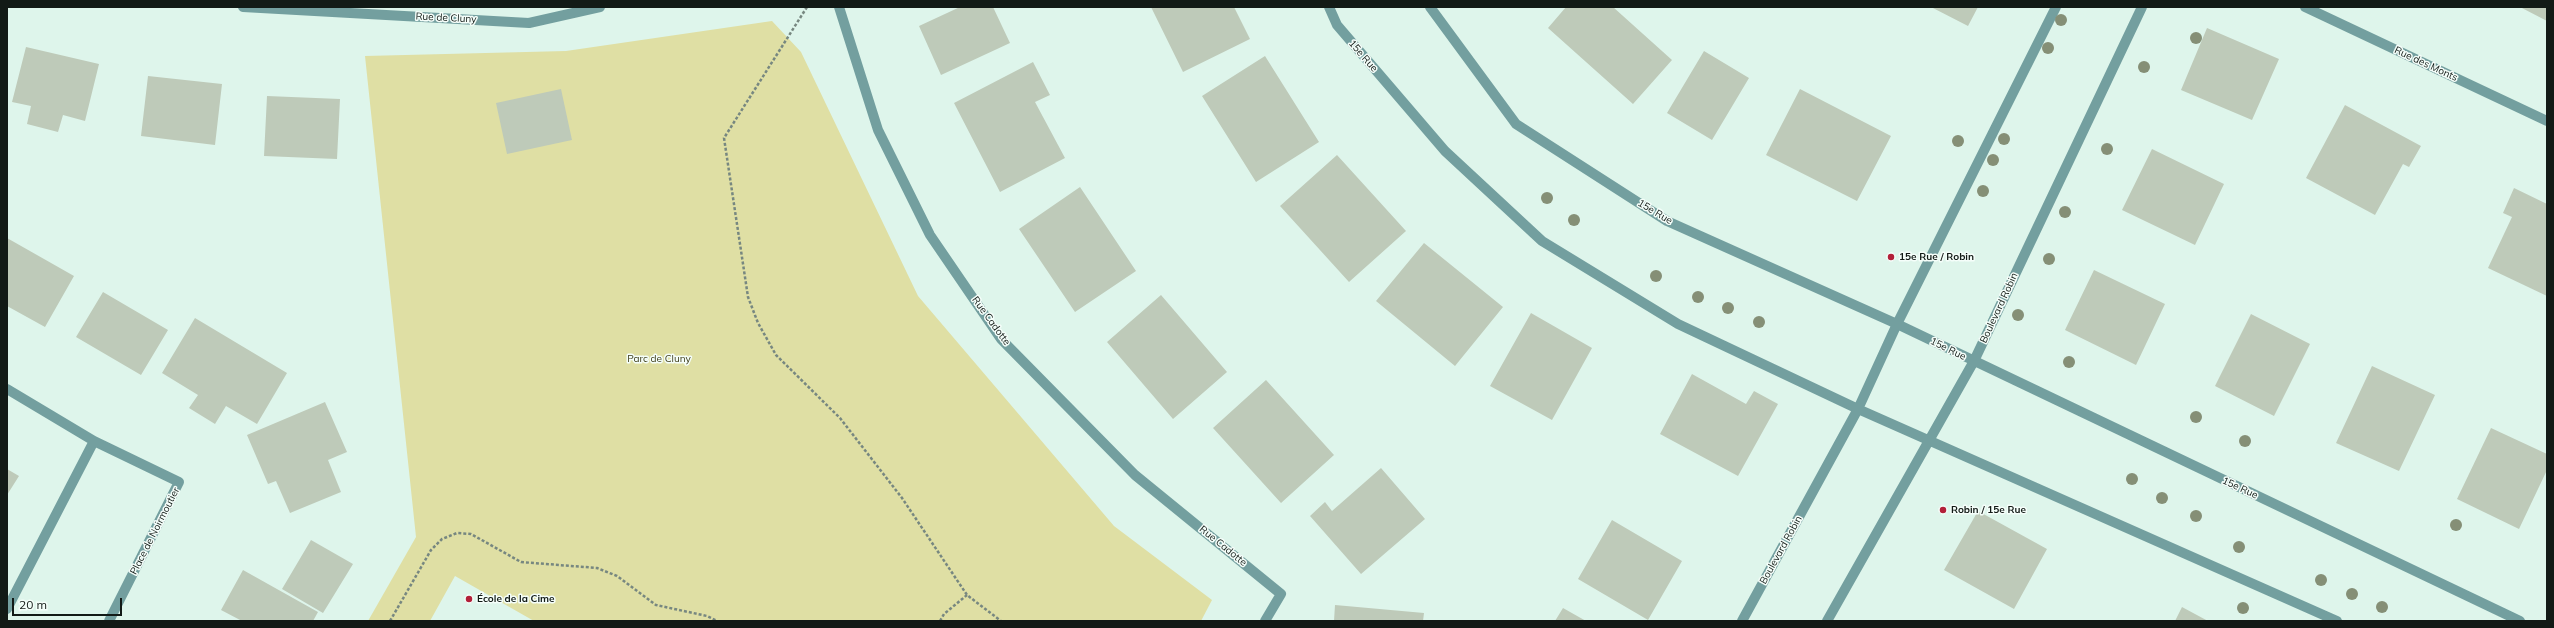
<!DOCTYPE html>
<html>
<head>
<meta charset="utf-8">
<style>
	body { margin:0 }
	#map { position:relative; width:2554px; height:628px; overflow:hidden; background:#def5eb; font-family:Mulish,sans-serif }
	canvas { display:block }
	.frame { position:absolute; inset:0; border:8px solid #121a16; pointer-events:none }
	.scale { position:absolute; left:12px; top:598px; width:110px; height:18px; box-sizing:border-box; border:2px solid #121a16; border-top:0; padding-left:5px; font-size:12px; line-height:14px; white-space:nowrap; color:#121a16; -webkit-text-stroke:3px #f5fefa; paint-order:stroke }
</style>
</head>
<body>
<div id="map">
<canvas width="2554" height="628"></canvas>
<div class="frame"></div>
<div class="scale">20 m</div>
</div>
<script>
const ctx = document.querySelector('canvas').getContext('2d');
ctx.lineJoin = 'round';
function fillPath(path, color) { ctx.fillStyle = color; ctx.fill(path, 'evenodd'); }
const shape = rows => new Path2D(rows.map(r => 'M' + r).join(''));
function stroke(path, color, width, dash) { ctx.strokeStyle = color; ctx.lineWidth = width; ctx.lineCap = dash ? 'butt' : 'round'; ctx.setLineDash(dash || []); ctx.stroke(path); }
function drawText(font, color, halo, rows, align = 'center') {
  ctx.font = font + ' Mulish,sans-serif'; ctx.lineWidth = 3; ctx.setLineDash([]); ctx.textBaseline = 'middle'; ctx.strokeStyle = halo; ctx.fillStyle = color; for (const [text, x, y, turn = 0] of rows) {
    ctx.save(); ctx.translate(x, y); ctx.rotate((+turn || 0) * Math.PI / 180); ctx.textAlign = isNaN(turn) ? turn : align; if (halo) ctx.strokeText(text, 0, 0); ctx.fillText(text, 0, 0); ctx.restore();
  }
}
const green = shape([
	[772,21,801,52,918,296,1114,526,1212,600,1201,621,534,621,455,576,430,621,368,621,416,537,365,56,566,51]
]);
const building = shape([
	[960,7,993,7,1010,43,941,75,919,26],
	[1151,7,1234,7,1250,39,1183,72],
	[1566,7,1613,7,1672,60,1633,104,1548,28],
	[1931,7,1978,7,1968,26],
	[2520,7,2547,7,2547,21],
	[2207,28,2279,59,2252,120,2181,90],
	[26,47,99,64,85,121,63,115,58,132,27,124,31,106,12,102],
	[1704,51,1749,78,1712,140,1667,113],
	[1265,56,1319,142,1256,182,1202,96],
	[1033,62,1050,95,1035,102,1065,158,1000,192,954,103],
	[148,76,222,84,215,145,141,136],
	[561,89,572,140,507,154,496,103],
	[1800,89,1891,136,1857,201,1766,155],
	[267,96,340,99,337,159,264,156],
	[2345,105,2421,146,2409,167,2403,164,2375,215,2306,178],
	[2152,149,2224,184,2195,245,2122,210],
	[1337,155,1406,231,1349,282,1280,206],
	[1080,187,1136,271,1075,312,1019,229],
	[2514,188,2547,204,2547,296,2488,268,2512,217,2503,213],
	[7,238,74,276,45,327,7,306],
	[1424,243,1503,307,1455,366,1376,301],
	[2094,270,2165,304,2136,365,2065,330],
	[103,292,168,330,141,375,76,337],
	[1161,295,1227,372,1173,419,1107,342],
	[1531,313,1592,348,1552,420,1490,386],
	[2251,314,2310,344,2274,416,2215,386],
	[195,318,287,373,257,424,226,406,215,424,189,408,198,395,162,373],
	[2372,366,2435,395,2399,471,2336,443],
	[1692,374,1746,404,1754,391,1778,404,1738,476,1660,434],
	[1266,380,1334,455,1281,503,1213,428],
	[325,402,347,452,328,460,341,492,290,513,276,481,268,484,247,435],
	[2491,428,2547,454,2547,470,2519,529,2457,499],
	[1381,468,1425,519,1361,574,1310,516,1325,502,1332,511],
	[7,469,19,476,7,495],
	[1978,511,2047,549,2014,609,1944,570],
	[1612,520,1682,561,1648,620,1578,579],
	[311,540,353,564,323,613,282,589],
	[243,570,318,612,313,621,242,621,221,610],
	[1335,605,1424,613,1423,621,1334,621],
	[2182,607,2208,621,2175,621],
	[1563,608,1586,621,1555,621]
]);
const path = shape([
	[807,7,724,138,748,297,758,323,776,355,840,418,902,498,967,595,1001,621],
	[390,621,431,550,442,539,457,533,471,534,521,562,597,568,617,576,656,605,707,616,717,621],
	[940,621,944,614,967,595]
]);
const minor = shape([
	[243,7,529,23,600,7],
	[839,7,878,130,930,235,1001,339,1135,475,1281,594,1265,621],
	[1329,7,1337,25,1445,151,1542,241,1678,324,1858,409,2337,621],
	[1430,7,1516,124,1667,221,1897,324,2520,621],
	[2305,7,2547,121],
	[7,389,94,441,179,482,109,621],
	[7,609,94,441],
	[1742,621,1858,409,1897,324,2056,7],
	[1827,621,1974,361,2142,7]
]);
const trees = [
	[2061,20],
	[2196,38],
	[2048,48],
	[2144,67],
	[2004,139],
	[1958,141],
	[2107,149],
	[1993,160],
	[1983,191],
	[1547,198],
	[2065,212],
	[1574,220],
	[2049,259],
	[1656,276],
	[1698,297],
	[1728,308],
	[2018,315],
	[1759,322],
	[2069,362],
	[2196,417],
	[2245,441],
	[2132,479],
	[2162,498],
	[2196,516],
	[2456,525],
	[2239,547],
	[2321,580],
	[2352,594],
	[2382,607],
	[2243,608]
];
const markers = [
	[1891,257,4,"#b21f38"],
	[1943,510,4,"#b21f38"],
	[469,599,4,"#b21f38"]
];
const streetNames = [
	["Rue de Cluny",446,18,3],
	["15e Rue",1363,56,49],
	["Rue des Monts",2426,64,25],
	["15e Rue",1655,212,31],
	["Boulevard Robin",1999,308,-65],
	["Rue Cadotte",991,321,54],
	["15e Rue",1948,349,26],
	["15e Rue",2240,488,25],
	["Place de Noirmoutier",155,531,-63],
	["Rue Cadotte",1223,546,39],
	["Boulevard Robin",1781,550,-61]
];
const poiNames = [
	["15e Rue / Robin",1899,257],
	["Robin / 15e Rue",1951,510],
	["École de la Cime",477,599]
];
const parkNames = [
	["Parc de Cluny",659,359]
];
fillPath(green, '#dfdfa4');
fillPath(building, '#becab9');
stroke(path, '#778780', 2.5, [3, 2]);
stroke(minor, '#739f9f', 10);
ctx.fillStyle = '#858f76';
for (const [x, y] of trees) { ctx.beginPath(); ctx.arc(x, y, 6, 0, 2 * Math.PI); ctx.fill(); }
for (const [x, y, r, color] of markers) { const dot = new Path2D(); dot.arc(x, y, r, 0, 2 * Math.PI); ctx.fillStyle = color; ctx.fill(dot); stroke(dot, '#f5fefa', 1.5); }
drawText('10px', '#121a16', '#f5fefa', streetNames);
drawText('bold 10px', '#121a16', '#f5fefa', poiNames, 'left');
drawText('10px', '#3c3b17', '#f5fefa', parkNames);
</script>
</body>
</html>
